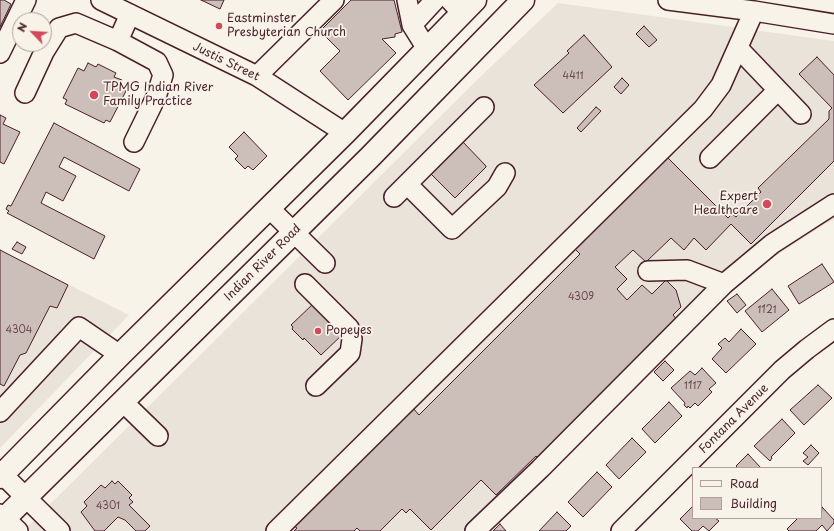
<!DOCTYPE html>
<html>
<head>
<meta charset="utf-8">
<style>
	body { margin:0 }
	#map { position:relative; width:834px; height:531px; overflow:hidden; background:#f7f3e8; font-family:"Playpen Sans",sans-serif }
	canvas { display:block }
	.legend { position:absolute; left:692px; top:467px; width:130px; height:52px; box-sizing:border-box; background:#f7f3e8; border:1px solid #b29e9c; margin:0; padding:5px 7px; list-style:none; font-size:12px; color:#4a1f2b }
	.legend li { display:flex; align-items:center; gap:8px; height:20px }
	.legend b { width:20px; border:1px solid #b29e9c }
	.north { position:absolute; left:12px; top:12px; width:40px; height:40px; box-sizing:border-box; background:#f7f3e8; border:1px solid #b29e9c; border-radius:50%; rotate:295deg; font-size:11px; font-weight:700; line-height:16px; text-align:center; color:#4a1f2b }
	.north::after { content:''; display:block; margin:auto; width:14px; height:18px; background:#d1495b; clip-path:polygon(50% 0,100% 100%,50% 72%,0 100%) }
</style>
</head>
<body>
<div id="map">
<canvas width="834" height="531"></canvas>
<ul class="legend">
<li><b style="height:5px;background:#f7f3e8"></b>Road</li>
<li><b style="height:11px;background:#ccbfb9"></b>Building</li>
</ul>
<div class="north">N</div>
</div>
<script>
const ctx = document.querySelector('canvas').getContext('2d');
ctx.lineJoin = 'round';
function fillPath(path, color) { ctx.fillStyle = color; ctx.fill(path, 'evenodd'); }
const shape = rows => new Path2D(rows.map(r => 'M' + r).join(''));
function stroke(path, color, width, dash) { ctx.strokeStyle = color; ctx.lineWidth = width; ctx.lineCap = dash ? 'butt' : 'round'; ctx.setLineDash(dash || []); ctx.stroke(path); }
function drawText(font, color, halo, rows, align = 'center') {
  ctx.font = font + ' "Playpen Sans",sans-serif'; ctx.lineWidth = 3.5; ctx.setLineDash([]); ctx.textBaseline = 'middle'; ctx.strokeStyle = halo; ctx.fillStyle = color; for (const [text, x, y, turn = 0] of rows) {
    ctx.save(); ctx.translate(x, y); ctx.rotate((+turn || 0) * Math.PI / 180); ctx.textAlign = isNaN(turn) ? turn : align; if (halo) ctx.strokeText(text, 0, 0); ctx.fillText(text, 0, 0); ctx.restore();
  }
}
const built = shape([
	[558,3,834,41,834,220,825,224,772,258,718,303,487,531,23,531,477,80],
	[0,250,129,315,0,448]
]);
const building = shape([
	[0,0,4,0,11,4,0,27,0,0],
	[201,0,224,0,220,9,201,0],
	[351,0,394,0,402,32,395,34,395,37,382,39,396,53,348,100,320,71,340,51,320,31,351,0],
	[644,26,657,40,649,47,636,34,644,26],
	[584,35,612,67,563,113,534,85,569,53,567,51,584,35],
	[817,57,834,75,834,161,751,244,731,224,706,250,694,238,684,250,671,238,646,262,633,250,615,267,627,279,617,289,627,300,642,285,652,294,666,280,676,290,681,307,673,315,679,322,540,460,536,456,496,495,481,480,431,530,410,509,406,513,402,509,380,531,360,531,357,528,354,531,294,531,297,528,294,526,412,407,419,415,580,254,574,248,629,192,630,194,668,158,728,218,732,214,736,217,761,192,758,188,829,119,829,111,832,108,799,74,817,57],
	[88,63,96,67,98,64,116,73,114,77,122,80,118,87,126,91,110,122,106,120,104,123,65,104,67,100,63,98,78,68,84,71,88,63],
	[622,78,629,85,621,94,614,87,622,78],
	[596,107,601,111,581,132,577,128,596,107],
	[0,115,6,118,3,124,20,132,4,164,0,162,0,115],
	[54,123,140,169,129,191,64,157,59,167,76,176,63,201,46,192,41,203,105,236,94,259,7,213,9,211,6,209,8,205,11,206,54,123],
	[244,132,267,156,253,170,248,166,245,169,235,159,238,156,229,147,244,132],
	[462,141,486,166,486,167,455,198,430,173,462,141],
	[17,242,26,247,22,254,12,249,17,242],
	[0,250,68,285,57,308,50,306,26,353,20,355,4,386,0,384,0,250],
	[822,264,834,282,799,304,788,286,822,264],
	[772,289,789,310,762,332,745,311,772,289],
	[737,294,746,305,737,313,727,301,737,294],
	[313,304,344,333,321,355,304,338,303,340,292,329,293,327,291,325,313,304],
	[741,329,756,344,726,373,712,359,722,348,718,344,725,338,729,342,741,329],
	[665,361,674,370,663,381,654,372,665,361],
	[702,368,716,383,709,389,712,392,698,406,695,403,690,408,688,406,687,408,684,405,685,403,671,388,690,371,695,375,702,368],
	[818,385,832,398,804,425,790,410,818,385],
	[669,402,682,416,655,443,642,429,669,402],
	[782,419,795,433,771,457,772,458,770,461,754,446,782,419],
	[632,438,646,452,619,479,606,465,632,438],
	[811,445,819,453,808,465,803,461,808,457,803,453,811,445],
	[748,454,761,468,736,468,737,467,736,466,748,454],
	[597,472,612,487,583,517,568,502,597,472],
	[112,481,115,484,118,481,132,495,129,498,133,502,129,505,150,526,145,531,136,531,125,520,118,517,104,531,95,531,81,512,87,506,84,502,101,485,105,488,112,481],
	[693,506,693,518,715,518,719,521,709,531,703,526,698,531,692,531,680,519,693,506],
	[822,507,834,520,834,523,827,531,822,525,816,531,789,531,787,529,798,518,821,518,822,507],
	[557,512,571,526,566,531,539,531,557,512],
	[500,524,506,531,493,531,500,524]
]);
const minor = shape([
	[101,0,257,76,345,133],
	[407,0,412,25,427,49],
	[450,0,462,13],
	[668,0,754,11,834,24],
	[412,25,435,0],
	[118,41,157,62,163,75,156,97,134,142],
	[738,48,801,114],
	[0,53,26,0],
	[257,76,334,0],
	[25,93,44,52,59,28,76,23,118,41,130,14],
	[710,158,778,90],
	[407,184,452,229,497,187,505,173],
	[394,197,484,107],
	[269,208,325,263],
	[648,271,687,270,724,284],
	[305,284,349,328,352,339,350,353,316,386],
	[122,401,158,436],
	[0,412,79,327,120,355],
	[0,472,60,531],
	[0,514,18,531],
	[276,531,703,109,721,85,754,11],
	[475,531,540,469,724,284,772,244,834,204],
	[621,531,782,370,807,349,834,329]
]);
const major = shape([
	[0,477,120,355,345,133,475,0],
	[0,523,370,157,523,0]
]);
const markers = [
	[219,26,4,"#d1495b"],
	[94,95,5,"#d1495b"],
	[767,204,5,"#d1495b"],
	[318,331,4,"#d1495b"]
];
const numberNames = [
	["4411",573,76],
	["4309",581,297],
	["1121",767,310],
	["4304",19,330],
	["1117",693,386],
	["4301",108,506]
];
const poiNames = [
	["Eastminster",227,19],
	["Presbyterian Church",227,33],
	["TPMG Indian River",103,88],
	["Family Practice",103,102],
	["Expert",758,197,"right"],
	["Healthcare",758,211,"right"],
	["Popeyes",326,331]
];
const streetNames = [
	["Justis Street",226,62,26],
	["Indian River Road",263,263,-45],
	["Fontana Avenue",734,419,-45]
];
fillPath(built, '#eae3da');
fillPath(building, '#ccbfb9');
stroke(building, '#4a1f2b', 1);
stroke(minor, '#4a1f2b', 22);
stroke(major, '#4a1f2b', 25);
stroke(minor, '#f7f3e8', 19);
stroke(major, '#f7f3e8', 22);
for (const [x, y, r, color] of markers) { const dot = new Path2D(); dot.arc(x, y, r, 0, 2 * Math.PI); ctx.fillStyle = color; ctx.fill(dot); stroke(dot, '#f7f3e8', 1.5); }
drawText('10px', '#6a474e', null, numberNames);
drawText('12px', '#4a1f2b', '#f7f3e8', poiNames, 'left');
drawText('12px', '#4a1f2b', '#f7f3e8', streetNames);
</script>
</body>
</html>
